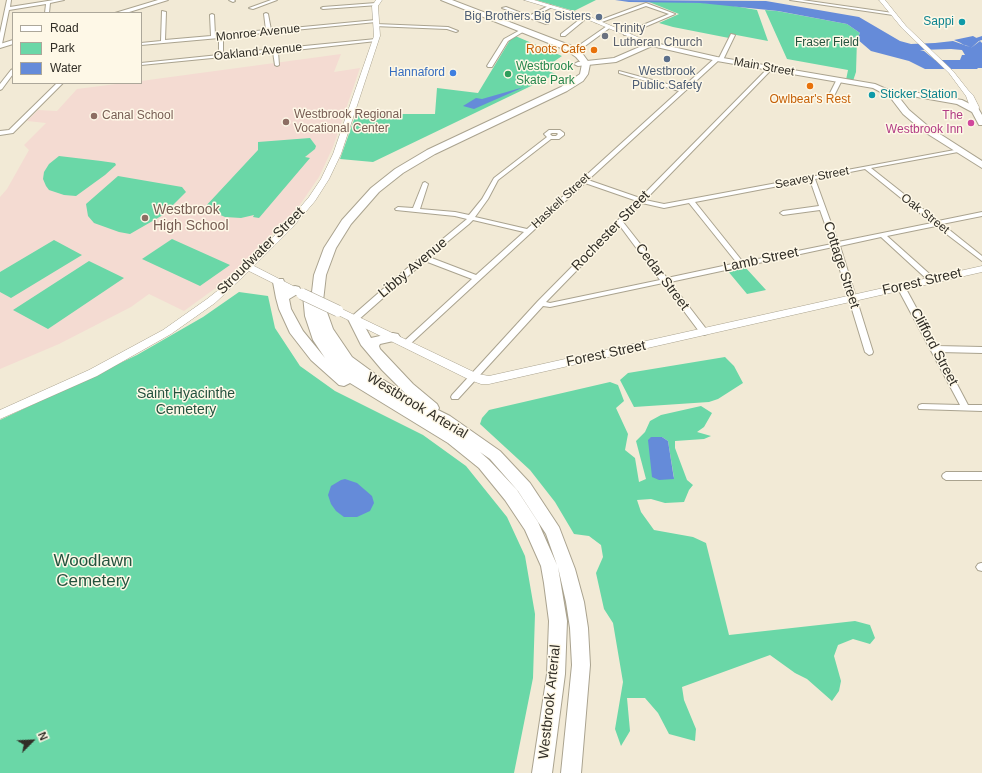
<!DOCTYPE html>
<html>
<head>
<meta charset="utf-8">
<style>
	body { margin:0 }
	#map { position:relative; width:982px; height:773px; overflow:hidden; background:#f2ead6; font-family:Arial,sans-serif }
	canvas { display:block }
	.legend { position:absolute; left:12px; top:12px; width:130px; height:72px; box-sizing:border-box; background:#fef8e7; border:1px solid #aca79a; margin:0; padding:5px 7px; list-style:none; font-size:12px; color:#312e27 }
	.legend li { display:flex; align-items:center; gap:8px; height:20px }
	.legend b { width:20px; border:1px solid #aca79a }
	.north { position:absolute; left:12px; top:721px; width:40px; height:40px; -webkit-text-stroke:3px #fef8e7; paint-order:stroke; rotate:66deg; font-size:11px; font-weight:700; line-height:16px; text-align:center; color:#312e27 }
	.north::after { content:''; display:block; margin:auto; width:14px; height:18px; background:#312e27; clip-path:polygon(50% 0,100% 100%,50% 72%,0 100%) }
</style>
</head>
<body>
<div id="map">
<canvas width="982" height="773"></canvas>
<ul class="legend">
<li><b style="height:5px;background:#fff"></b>Road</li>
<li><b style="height:11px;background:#6ad7a7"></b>Park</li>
<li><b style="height:11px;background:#658bd9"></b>Water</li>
</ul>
<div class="north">N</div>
</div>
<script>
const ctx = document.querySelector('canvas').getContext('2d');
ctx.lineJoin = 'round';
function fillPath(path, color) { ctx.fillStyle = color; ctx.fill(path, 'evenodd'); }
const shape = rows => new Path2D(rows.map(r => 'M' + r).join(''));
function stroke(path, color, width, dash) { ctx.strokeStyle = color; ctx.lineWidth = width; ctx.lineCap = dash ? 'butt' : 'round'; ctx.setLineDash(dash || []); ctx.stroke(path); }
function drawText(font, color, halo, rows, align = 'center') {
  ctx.font = font + ' Arial,sans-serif'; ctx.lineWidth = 3; ctx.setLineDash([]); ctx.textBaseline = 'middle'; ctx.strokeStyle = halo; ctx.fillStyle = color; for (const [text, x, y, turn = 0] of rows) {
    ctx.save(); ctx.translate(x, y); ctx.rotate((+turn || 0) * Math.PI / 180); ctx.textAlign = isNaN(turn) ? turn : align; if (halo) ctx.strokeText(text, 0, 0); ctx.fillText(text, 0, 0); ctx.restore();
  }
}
const education = shape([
	[341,54,334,72,360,68,333,147,319,177,297,209,220,287,217,287,184,311,149,294,131,307,59,344,0,369,0,197,7,189,29,150,24,145,46,123,27,121,38,110,57,111,77,89,124,83,141,83,141,81]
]);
const green = shape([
	[536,0,596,0,574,11],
	[666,1,722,4,757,10,768,41,731,34,729,38,673,27,659,23,679,14,649,2],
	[765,10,777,11,847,24,860,33,857,39,856,72,853,81,846,80,848,70,787,59],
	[513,35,562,56,543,69,556,74,373,162,340,159,356,114,435,114,437,88,478,93],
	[310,138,316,146,315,149,305,157,310,158,259,218,253,217,254,215,241,218,225,217,216,213,212,208,209,209,204,208,258,150,258,142],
	[59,156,101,161,115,163,116,165,105,175,76,196,64,195,49,190,46,186,43,179,44,172,49,164],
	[118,176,182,187,186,192,163,215,130,234,119,232,94,223,88,216,86,204],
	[172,239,230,265,200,286,142,259],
	[54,240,82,255,11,298,0,292,0,272],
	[89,261,124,278,48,329,13,310],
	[745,267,766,290,747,294,727,270],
	[239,292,268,296,275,328,300,366,335,391,423,435,466,466,507,517,525,556,535,614,533,678,514,773,0,773,0,420,137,355,203,317],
	[725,357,734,366,743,383,718,399,709,402,634,407,620,380,628,373],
	[610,382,618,385,624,401,616,408,628,434,625,450,635,458,639,482,646,479,636,441,645,432,650,421,661,415,701,406,712,413,704,427,697,432,711,436,704,439,675,441,675,448,687,480,693,485,689,490,684,502,665,503,651,499,637,500,641,512,654,530,693,537,706,543,729,635,855,621,870,625,875,638,870,644,853,639,838,645,834,656,841,681,839,691,832,701,807,679,795,673,770,655,682,687,684,700,696,729,695,741,669,734,658,713,645,698,627,698,630,731,621,746,615,729,623,682,613,623,604,609,596,573,603,557,601,545,589,536,574,534,555,502,530,470,480,424,482,418,489,410],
	[651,437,662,437,668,441,674,478]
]);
const water = shape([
	[615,0,766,1,859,17,900,41,911,44,935,43,953,41,970,47,954,40,973,36,980,40,971,48,980,41,982,43,982,68,977,68,978,69,925,69,909,61,871,51,857,39,860,33,847,24,778,11,700,3,629,2],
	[951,49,962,50,965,55,962,55,960,60,935,60,924,51,920,50],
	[524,87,474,109,463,106,476,98,482,99],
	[651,437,662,437,668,441,674,479,659,480,652,477,648,440],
	[345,479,357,483,372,496,374,503,370,511,357,517,344,517,336,511,331,504,328,495,331,486,341,480]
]);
const river = shape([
	[982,36,982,40,964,45,961,43,982,36]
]);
const street = shape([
	[7,0,11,0,10,7,54,0,64,0,50,3,49,13,45,13,46,4,9,10,2,44,0,45,0,33,7,0],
	[229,0,234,0,235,1,233,2,229,0],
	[271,0,277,0,253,9,249,8,271,0],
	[790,0,802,0,893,13,895,14,893,15,790,0],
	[376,3,378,4,378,5,323,9,321,8,323,7,376,3],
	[646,3,675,14,626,35,624,35,624,33,669,14,646,6,599,23,595,22,646,3],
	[550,5,552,6,552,7,533,17,548,22,548,24,546,24,502,8,506,7,529,16,550,5],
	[162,11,166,12,165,40,211,36,210,15,212,14,214,15,215,35,266,30,264,14,266,13,268,14,271,30,376,20,378,21,376,22,223,37,223,54,376,39,378,40,376,41,278,52,279,65,277,66,275,65,273,52,141,65,141,63,219,55,219,38,141,45,141,43,161,41,162,11],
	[584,16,588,17,565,36,561,36,561,34,584,16],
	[376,24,448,27,458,31,456,32,447,29,374,26,374,25,376,24],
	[607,26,611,27,585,46,581,46,581,44,607,26],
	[522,29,526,30,508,41,492,67,488,67,487,66,504,39,522,29],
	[731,34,735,35,723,60,719,60,588,180,640,198,770,66,772,67,772,69,645,200,664,204,960,149,961,150,958,152,871,168,938,221,982,212,982,216,942,224,982,256,982,261,936,226,887,236,934,278,936,280,934,282,930,282,881,237,840,246,873,352,872,354,869,355,865,352,833,247,670,282,707,330,708,332,707,334,704,335,701,334,663,283,550,307,543,306,458,399,452,399,451,397,452,395,538,301,637,201,585,183,408,346,405,347,401,344,472,279,425,261,357,321,351,321,350,319,351,317,399,275,467,219,455,216,396,210,395,209,398,207,413,208,423,183,425,182,428,184,420,209,455,212,469,215,482,199,494,178,547,137,544,134,549,130,560,130,564,133,564,135,559,139,551,139,498,180,488,199,475,217,527,229,679,91,619,73,619,71,682,88,715,58,719,58,731,34],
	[552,133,557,133,558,134,556,136,552,136,550,134,552,133],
	[865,169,932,223,838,242,815,179,865,169],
	[810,180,819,206,783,211,780,213,783,215,820,210,832,244,743,262,695,202,810,180],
	[642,203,664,208,689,203,737,263,667,278,623,222,642,203],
	[473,220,524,232,476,275,429,257,469,224,473,220],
	[620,226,660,280,550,303,546,302,620,226],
	[13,69,13,74,2,89,0,90,0,84,11,70,13,69],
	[837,79,842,80,834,96,830,96,829,95,837,79],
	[57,83,63,83,13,133,0,135,0,131,9,130,57,83],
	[899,285,903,285,905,287,937,346,982,347,982,353,940,352,968,405,982,405,982,411,919,409,918,407,919,405,922,404,960,405,897,287,899,285],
	[946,472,982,472,982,480,946,480,943,478,942,476,943,474,946,472],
	[981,563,982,563,982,571,978,570,976,567,978,564,981,563]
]);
const secondary = shape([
	[376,0,382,0,378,6,380,36,341,154,329,179,315,201,292,228,254,266,303,291,305,293,303,295,297,295,249,271,215,303,171,334,97,376,0,419,0,410,89,370,163,330,207,299,226,284,286,224,309,197,321,179,333,154,374,36,372,6,376,0],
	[524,0,534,0,588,16,654,44,649,45,584,18,524,0],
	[879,0,885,0,906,26,953,71,968,90,973,95,979,107,978,112,972,112,966,96,949,73,902,28,879,0],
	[982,266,982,272,489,384,481,384,470,380,334,313,333,311,334,309,342,309,478,374,489,376,982,266]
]);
const primary = shape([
	[158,0,168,0,126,13,115,13,158,0],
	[13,40,13,44,0,48,0,44,13,40],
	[651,42,717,57,875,84,893,92,906,91,962,100,978,108,982,115,982,125,979,125,972,112,957,104,906,95,898,96,909,110,929,127,982,161,982,168,923,131,903,114,890,97,873,88,717,61,652,46,616,62,578,66,574,64,578,62,614,58,651,42]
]);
const highway = shape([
	[441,0,452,0,572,46,582,53,590,64,588,74,583,81,567,91,435,154,403,173,379,192,351,224,336,248,326,275,323,301,333,329,352,357,382,379,405,393,382,370,361,345,348,319,349,316,354,315,359,316,371,338,393,333,398,334,400,337,398,340,380,344,379,346,380,349,413,384,437,404,439,408,438,410,450,416,500,451,530,483,559,527,575,569,584,602,588,628,590,665,581,773,561,773,572,665,570,628,566,602,558,567,567,621,565,674,552,773,532,773,547,674,549,621,544,583,541,566,525,530,505,500,479,468,448,443,350,383,344,386,339,385,311,360,290,333,279,309,276,298,273,282,275,279,283,279,287,289,295,286,299,287,301,290,299,293,289,299,291,309,303,331,325,358,313,340,305,316,303,295,305,292,312,292,314,275,324,248,342,220,371,188,395,169,427,150,561,87,580,74,582,64,576,57,566,50,441,0],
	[480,452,490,459,518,491,546,534,557,565,538,522,517,490,489,460,480,452]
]);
const secondaryBridgeFar1 = shape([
	[300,293,304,295]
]);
const secondaryBridge = shape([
	[302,294,338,311]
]);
const markers = [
	[599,17,4,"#5c6f8a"],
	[962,22,4,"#0f9aa8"],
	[605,36,4,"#6b7280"],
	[594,50,4,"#e8710a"],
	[667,59,4,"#5c6f8a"],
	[453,73,4,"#3f7fe0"],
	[508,74,4,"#2e9e5b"],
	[810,86,4,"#e8710a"],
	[872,95,4,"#0f9aa8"],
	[94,116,4,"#8d6e63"],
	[286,122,4,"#8d6e63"],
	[971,123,4,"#d1479c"],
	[145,218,4,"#8d6e63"]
];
const farServicenames = [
	["Big Brothers Big Sisters",591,17],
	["Westbrook",667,72,"center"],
	["Public Safety",667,86,"center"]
];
const farCulturenames = [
	["Sappi",954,22],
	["Sticker Station",880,95,"left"]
];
const farWorshipnames = [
	["Trinity",613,29],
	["Lutheran Church",613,43]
];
const farStreetnames = [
	["Monroe Avenue",258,33,-6],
	["Oakland Avenue",258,52,-6],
	["Main Street",764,67,10],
	["Seavey Street",812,178,-11],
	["Haskell Street",561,201,-43],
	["Oak Street",925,214,38]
];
const farParknames = [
	["Fraser Field",827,43]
];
const farFoodnames = [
	["Roots Cafe",586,50],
	["Owlbear's Rest",810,100,"center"]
];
const farLeisurenames = [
	["Westbrook",516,67],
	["Skate Park",516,81]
];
const farShopnames = [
	["Hannaford",445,73]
];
const farEducationnames = [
	["Westbrook Regional",294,115],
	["Vocational Center",294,129],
	["Canal School",102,116]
];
const farHotelnames = [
	["The",963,116],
	["Westbrook Inn",963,130]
];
const educationNames = [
	["Westbrook",153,210],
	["High School",153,226]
];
const streetNames = [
	["Rochester Street",611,231,-46],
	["Stroudwater Street",261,251,-45],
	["Lamb Street",761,260,-12],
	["Cottage Street",841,265,72],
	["Libby Avenue",413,268,-40],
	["Cedar Street",662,277,53],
	["Forest Street",922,282,-13],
	["Clifford Street",934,347,62],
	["Forest Street",606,354,-12],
	["Westbrook Arterial",417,406,31],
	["Westbrook Arterial",550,702,-84]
];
const parkNames = [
	["Saint Hyacinthe",186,394],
	["Cemetery",186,410]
];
const nearParknames = [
	["Woodlawn",93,561],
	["Cemetery",93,581]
];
fillPath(education, '#f4dbd2');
fillPath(green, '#6ad7a7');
fillPath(water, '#658bd9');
fillPath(river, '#658bd9');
stroke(street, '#aaa38f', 2);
stroke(secondary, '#aaa38f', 1);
stroke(primary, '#aaa38f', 2);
stroke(highway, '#aaa38f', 2);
fillPath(street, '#fff');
fillPath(secondary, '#fff');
fillPath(primary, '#fff');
fillPath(highway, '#fff');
stroke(secondaryBridgeFar1, '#aaa38f', 10, []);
stroke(secondaryBridge, '#aaa38f', 12, []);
stroke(secondaryBridgeFar1, '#fff', 8);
stroke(secondaryBridge, '#fff', 11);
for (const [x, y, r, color] of markers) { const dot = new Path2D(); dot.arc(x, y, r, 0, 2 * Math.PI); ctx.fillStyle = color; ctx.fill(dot); stroke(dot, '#fef8e7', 1.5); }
drawText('12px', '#4e5e75', '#fef8e7', farServicenames, 'right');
drawText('12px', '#0d838f', '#fef8e7', farCulturenames, 'right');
drawText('12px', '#5b616d', '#fef8e7', farWorshipnames, 'left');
drawText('12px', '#312e27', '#fef8e7', farStreetnames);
drawText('12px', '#24523e', '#fef8e7', farParknames);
drawText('12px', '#c56008', '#fef8e7', farFoodnames, 'right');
drawText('12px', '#27864d', '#fef8e7', farLeisurenames, 'left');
drawText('12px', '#366cbe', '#fef8e7', farShopnames, 'right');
drawText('12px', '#785e54', '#fef8e7', farEducationnames, 'left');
drawText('12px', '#b23c85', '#fef8e7', farHotelnames, 'right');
drawText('14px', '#785e54', '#fef8e7', educationNames, 'left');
drawText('14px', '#312e27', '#fef8e7', streetNames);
drawText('14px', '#24523e', '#fef8e7', parkNames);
drawText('17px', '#24523e', '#fef8e7', nearParknames);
</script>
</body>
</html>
